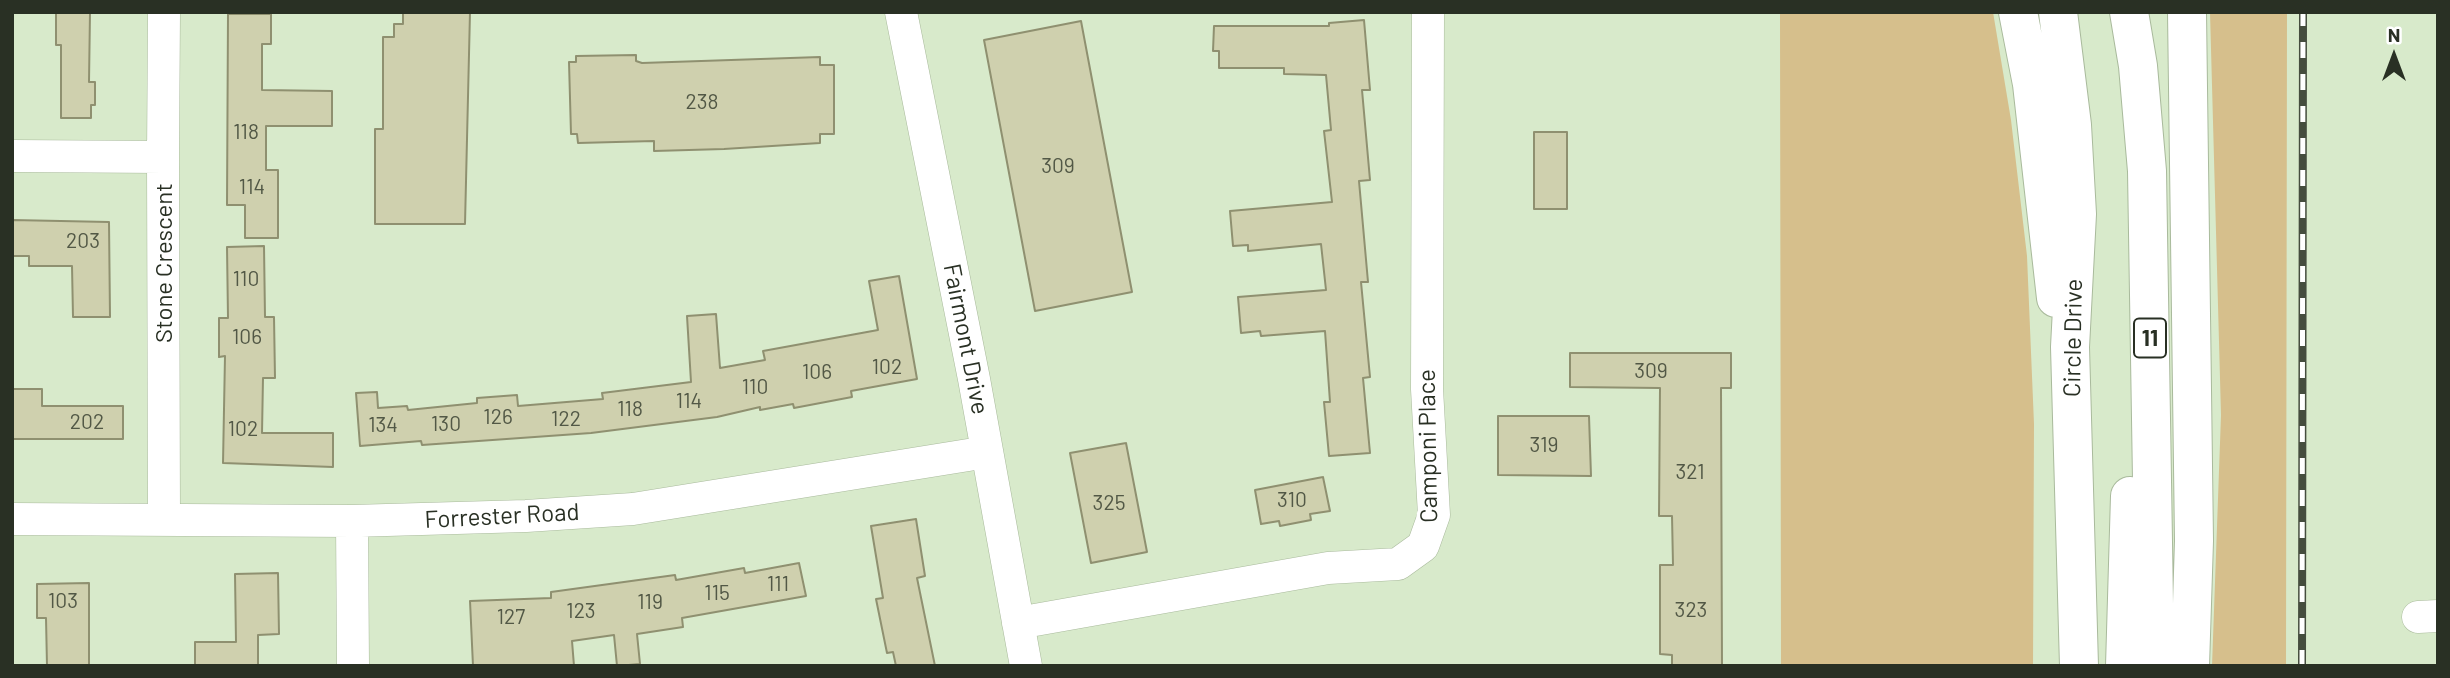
<!DOCTYPE html>
<html>
<head>
<meta charset="utf-8">
<style>
	body { margin:0 }
	#map { position:relative; width:2450px; height:678px; overflow:hidden; background:#d8eacb; font-family:Barlow,sans-serif }
	canvas { display:block }
	.frame { position:absolute; inset:0; border:14px solid #293024; pointer-events:none }
	.north { position:absolute; left:2359px; top:21px; width:70px; height:70px; -webkit-text-stroke:5px #fff; paint-order:stroke; rotate:0deg; font-size:19px; font-weight:700; line-height:28px; text-align:center; color:#293024 }
	.north::after { content:''; display:block; margin:auto; width:24px; height:32px; background:#293024; clip-path:polygon(50% 0,100% 100%,50% 72%,0 100%) }
</style>
</head>
<body>
<div id="map">
<canvas width="2450" height="678"></canvas>
<div class="frame"></div>
<div class="north">N</div>
</div>
<script>
const ctx = document.querySelector('canvas').getContext('2d');
ctx.lineJoin = 'round';
function fillPath(path, color) { ctx.fillStyle = color; ctx.fill(path, 'evenodd'); }
const shape = rows => new Path2D(rows.map(r => 'M' + r).join(''));
function stroke(path, color, width, dash) { ctx.strokeStyle = color; ctx.lineWidth = width; ctx.lineCap = dash ? 'butt' : 'round'; ctx.setLineDash(dash || []); ctx.stroke(path); }
function drawText(font, color, halo, rows, align = 'center') {
  ctx.font = font + ' Barlow,sans-serif'; ctx.lineWidth = 7; ctx.setLineDash([]); ctx.textBaseline = 'middle'; ctx.strokeStyle = halo; ctx.fillStyle = color; for (const [text, x, y, turn = 0] of rows) {
    ctx.save(); ctx.translate(x, y); ctx.rotate((+turn || 0) * Math.PI / 180); ctx.textAlign = isNaN(turn) ? turn : align; if (halo) ctx.strokeText(text, 0, 0); ctx.fillText(text, 0, 0); ctx.restore();
  }
}
const green = shape([
	[1780,12,1993,12,2011,120,2027,256,2034,424,2033,666,1781,666],
	[2210,12,2287,12,2286,666,2212,666,2221,415]
]);
const building = shape([
	[56,12,90,12,89,82,95,82,95,105,91,105,91,118,61,118,61,45,56,45,56,12],
	[403,12,470,12,465,224,375,224,375,129,383,129,383,37,394,37,394,24,403,24,403,12],
	[228,14,271,14,271,44,262,44,262,90,332,91,332,126,266,126,266,170,278,170,278,238,245,238,245,205,227,205,228,14],
	[1364,20,1370,90,1362,90,1370,180,1359,181,1368,282,1361,282,1370,377,1363,378,1370,453,1329,456,1324,402,1330,402,1325,331,1261,336,1260,331,1241,333,1238,297,1326,290,1321,244,1248,251,1248,245,1233,246,1230,211,1332,202,1324,131,1331,130,1326,75,1284,74,1284,68,1219,68,1219,51,1213,51,1214,26,1329,26,1329,23,1364,20],
	[1081,21,1132,292,1035,311,984,40,1081,21],
	[636,55,636,61,642,63,820,57,820,65,834,65,834,134,820,134,820,143,724,149,654,151,654,141,578,143,577,134,571,134,569,62,576,62,576,56,636,55],
	[1534,132,1567,132,1567,209,1534,209,1534,132],
	[12,220,109,222,110,317,73,317,72,266,29,266,29,256,12,256,12,220],
	[264,246,265,317,274,317,275,378,263,378,262,433,333,433,333,467,223,463,225,356,219,357,219,318,228,318,227,247,264,246],
	[899,276,917,379,851,391,852,397,794,408,793,404,760,410,760,407,717,417,591,433,422,445,421,441,360,446,356,393,377,392,378,408,407,406,408,410,477,403,477,398,517,395,518,406,603,399,602,393,691,382,687,316,716,314,720,368,765,360,763,351,878,330,869,281,899,276],
	[1570,353,1731,353,1731,388,1721,388,1722,666,1672,665,1672,655,1660,654,1660,565,1673,565,1672,516,1659,516,1660,388,1570,387,1570,353],
	[12,389,42,389,42,406,123,406,123,439,12,439,12,389],
	[1498,416,1589,416,1591,476,1498,475,1498,416],
	[1126,443,1147,552,1091,563,1070,453,1126,443],
	[1323,477,1330,511,1310,514,1311,520,1280,526,1279,521,1261,524,1255,490,1323,477],
	[916,519,925,576,917,578,935,666,896,666,893,652,887,653,876,599,883,598,871,526,916,519],
	[799,563,806,596,682,618,683,627,637,634,640,664,617,666,614,635,572,641,574,666,473,666,470,601,551,598,551,592,675,575,676,580,744,568,745,573,799,563],
	[278,573,279,634,258,635,258,666,195,666,195,642,236,642,235,574,278,573],
	[89,583,89,666,47,666,46,618,37,618,37,584,89,583]
]);
const minor = shape([
	[901,12,974,379,1026,666],
	[12,156,163,157,164,519],
	[163,157,164,12],
	[12,519,352,521,526,516,633,509,987,452],
	[352,521,353,666],
	[2418,617,2438,616],
	[1018,623,1328,568,1398,564,1423,546,1434,515,1427,389,1428,12]
]);
const highway = shape([
	[2018,12,2032,84,2056,298],
	[2058,12,2072,125,2077,214,2070,347,2079,666],
	[2129,12,2138,66,2147,171,2155,666],
	[2187,12,2194,541,2190,666],
	[2125,666,2130,496]
]);
const rail = shape([
	[2302,666,2303,12]
]);
const numberNames = [
	["238",702,102],
	["118",246,132],
	["309",1058,166],
	["114",252,187],
	["203",83,241],
	["110",246,279],
	["106",247,337],
	["102",887,367],
	["309",1651,371],
	["106",817,372],
	["110",755,387],
	["114",689,401],
	["118",630,409],
	["126",498,417],
	["122",566,419],
	["202",87,422],
	["130",446,424],
	["134",383,425],
	["102",243,429],
	["319",1544,445],
	["321",1690,472],
	["310",1292,500],
	["325",1109,503],
	["111",778,584],
	["115",717,593],
	["103",63,601],
	["119",650,602],
	["323",1691,610],
	["123",581,611],
	["127",511,617]
];
const shields = [
	[2150,338,32]
];
const shieldNames = [
	["11",2150,338]
];
const streetNames = [
	["Stone Crescent",164,263,-90],
	["Circle Drive",2073,338,-89],
	["Fairmont Drive",966,339,79],
	["Camponi Place",1428,446,-91],
	["Forrester Road",502,516,-3]
];
fillPath(green, '#d6bf8c');
fillPath(building, '#cfd0ae');
stroke(building, '#8f9070', 2);
stroke(minor, '#a9ba9c', 33);
stroke(highway, '#a9ba9c', 40);
stroke(minor, '#fff', 32);
stroke(highway, '#fff', 38);
stroke(rail, '#454d3e', 8);
stroke(rail, '#fff', 5, [16]);
drawText('21px', '#525846', null, numberNames);
for (const [x, y, w] of shields) { const box = new Path2D(); box.roundRect(x - w / 2, y - 19.5, w, 39, 5); ctx.fillStyle = '#fff'; ctx.fill(box); stroke(box, '#293024', 2); }
drawText('bold 23px', '#293024', null, shieldNames);
drawText('24px', '#293024', '#fff', streetNames);
</script>
</body>
</html>
